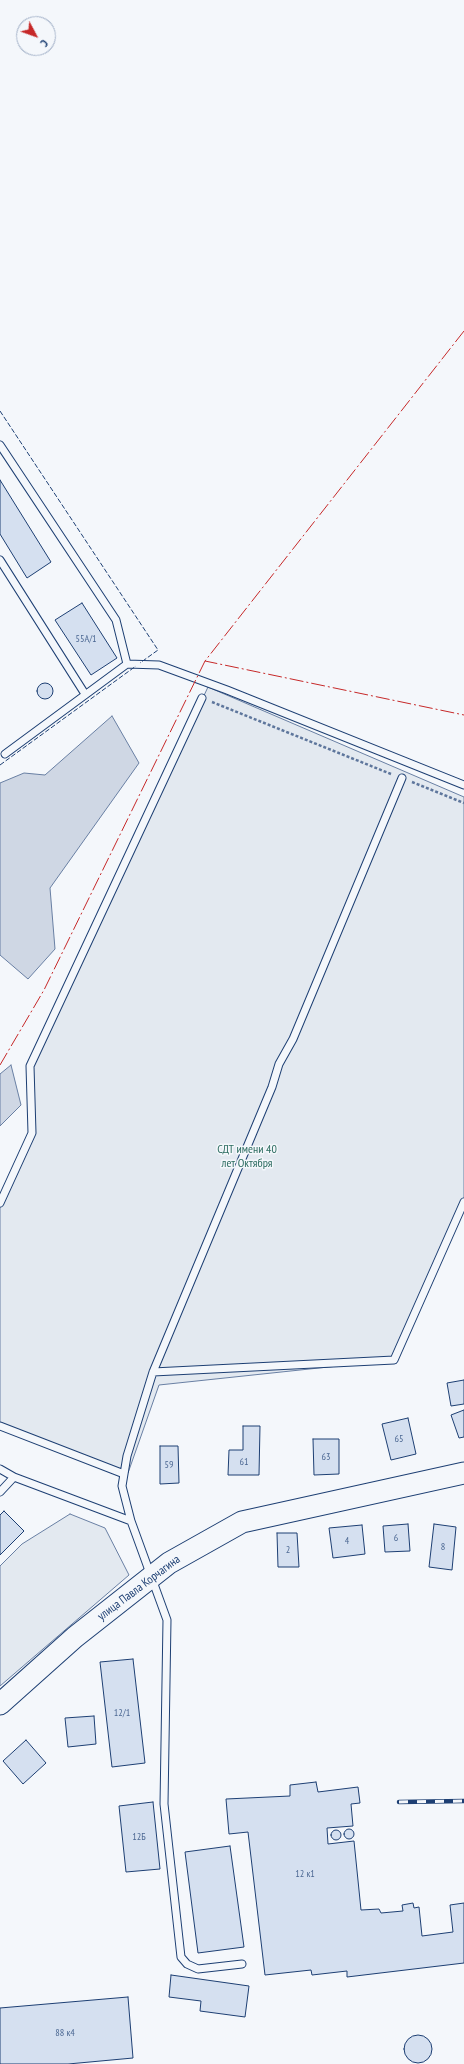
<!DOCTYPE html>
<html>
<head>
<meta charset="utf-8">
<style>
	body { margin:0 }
	#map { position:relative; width:464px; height:2064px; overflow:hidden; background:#f4f7fb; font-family:"PT Sans Narrow",sans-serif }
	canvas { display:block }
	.north { position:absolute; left:16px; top:16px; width:40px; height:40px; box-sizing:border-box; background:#f4f7fb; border:1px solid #9eadc5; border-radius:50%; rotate:131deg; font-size:11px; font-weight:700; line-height:16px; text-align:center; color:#1d3f73 }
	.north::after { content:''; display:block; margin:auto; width:14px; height:18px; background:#c62828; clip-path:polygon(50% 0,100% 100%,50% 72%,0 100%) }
</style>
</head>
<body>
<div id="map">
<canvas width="464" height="2064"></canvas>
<div class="north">С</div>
</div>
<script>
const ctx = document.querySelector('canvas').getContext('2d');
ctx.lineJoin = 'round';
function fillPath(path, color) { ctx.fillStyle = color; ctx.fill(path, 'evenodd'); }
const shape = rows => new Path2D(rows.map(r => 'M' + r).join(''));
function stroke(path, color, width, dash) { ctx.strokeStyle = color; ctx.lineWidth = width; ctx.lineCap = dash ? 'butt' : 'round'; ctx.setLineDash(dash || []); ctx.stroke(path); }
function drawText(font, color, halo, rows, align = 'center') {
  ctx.font = font + ' "PT Sans Narrow",sans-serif'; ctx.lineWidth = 3; ctx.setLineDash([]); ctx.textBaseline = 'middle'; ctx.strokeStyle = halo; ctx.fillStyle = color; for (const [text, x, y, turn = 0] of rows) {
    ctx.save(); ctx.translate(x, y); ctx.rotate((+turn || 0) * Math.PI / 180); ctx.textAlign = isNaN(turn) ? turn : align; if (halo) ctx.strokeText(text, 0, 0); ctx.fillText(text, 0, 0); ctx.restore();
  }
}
const green = shape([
	[208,687,464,797,464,1202,394,1360,159,1385,128,1473,0,1425,0,1203,32,1133,30,1066,208,687],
	[70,1514,105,1528,129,1575,0,1686,0,1566,22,1544,70,1514]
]);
const water = shape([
	[112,716,139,763,50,888,55,949,28,979,0,955,0,783,24,773,45,775,112,716],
	[11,1065,21,1105,0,1126,0,1074,11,1065]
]);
const building = shape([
	[0,480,51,562,27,578,0,534,0,480],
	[82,603,117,658,91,675,55,620,82,603],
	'37 691a8 8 0 1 1 16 0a8 8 0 1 1-16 0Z',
	[464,1380,464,1404,451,1406,447,1383,464,1380],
	[464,1410,464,1437,459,1438,451,1415,464,1410],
	[408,1418,416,1454,391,1460,382,1424,408,1418],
	[243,1426,260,1426,259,1475,228,1475,229,1450,243,1450,243,1426],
	[313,1439,339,1439,339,1474,314,1475,313,1439],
	[160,1446,178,1446,179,1483,160,1484,160,1446],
	[4,1511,24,1531,0,1555,0,1515,4,1511],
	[408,1524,410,1551,385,1552,383,1526,408,1524],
	[434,1524,456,1527,452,1570,429,1567,434,1524],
	[362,1525,365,1554,333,1558,329,1528,362,1525],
	[277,1533,297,1533,299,1567,278,1567,277,1533],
	[133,1659,145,1763,112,1767,100,1662,133,1659],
	[94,1716,96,1744,68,1747,65,1718,94,1716],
	[26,1740,46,1763,23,1784,3,1761,26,1740],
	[316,1782,318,1792,358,1787,360,1803,351,1804,353,1826,327,1828,328,1844,354,1841,361,1910,379,1909,381,1913,403,1911,402,1905,413,1903,414,1908,419,1907,422,1936,453,1932,450,1905,464,1903,464,1963,347,1977,347,1971,312,1975,311,1970,265,1975,248,1832,229,1834,226,1799,290,1796,290,1785,316,1782],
	[153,1802,160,1869,126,1872,119,1806,153,1802],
	'344 1834a5 5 0 1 1 10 0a5 5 0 1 1-10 0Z',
	'331 1835a5 5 0 1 1 10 0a5 5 0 1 1-10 0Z',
	[230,1846,244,1947,198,1953,185,1852,230,1846],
	[171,1975,249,1986,245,2017,200,2011,201,2001,169,1997,171,1975],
	[128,1997,133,2058,68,2064,0,2064,0,2008,128,1997],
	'404 2049a14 14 0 1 1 28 0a14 14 0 1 1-28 0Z'
]);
const path = shape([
	[212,702,391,774],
	[412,782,464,803]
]);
const lane = shape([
	[0,445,116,620,127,664,5,754],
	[0,560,85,694],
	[127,664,159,665,227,690,464,785],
	[0,1203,32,1133,30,1066,202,698],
	[153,1372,394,1360,464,1202],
	[0,1426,124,1474],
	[0,1469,14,1477,0,1492],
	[14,1477,131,1521,167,1620,164,1804,181,1957,187,1964,198,1969,242,1964],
	[131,1521,122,1486,127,1456,153,1372,272,1087,279,1064,293,1039,402,778]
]);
const secondary = shape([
	[0,1704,75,1637,169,1563,242,1522,464,1473]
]);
const rail = shape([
	[399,1802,464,1801]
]);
const fence = shape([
	[0,411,158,650,140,663],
	[0,765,136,666]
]);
const power = shape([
	[464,331,205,661,464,715],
	[0,1065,44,990,205,661]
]);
const numberNames = [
	["55А/1",86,639],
	["65",399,1439],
	["63",326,1457],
	["61",244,1462],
	["59",169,1465],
	["6",396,1538],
	["4",347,1541],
	["8",443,1547],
	["2",288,1550],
	["12/1",122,1713],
	["12Б",139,1837],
	["12 к1",305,1874],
	["88 к4",65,2033]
];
const parkNames = [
	["СДТ имени 40",247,1150],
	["лет Октября",247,1164]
];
const streetNames = [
	["улица Павла Корчагина",139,1588,-37]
];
fillPath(green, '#e3e9f0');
stroke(green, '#687fa3', 1);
fillPath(water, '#cfd7e4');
stroke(water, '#687fa3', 1);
fillPath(building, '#d5e0f0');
stroke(building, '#1d3f73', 1);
stroke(lane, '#1d3f73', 9);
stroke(secondary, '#1d3f73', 23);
stroke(path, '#5e769c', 2.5, [3, 2]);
stroke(lane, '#f4f7fb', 7);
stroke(secondary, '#f4f7fb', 21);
stroke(rail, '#1d3f73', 4.5);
stroke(rail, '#f4f7fb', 3, [9]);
stroke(fence, '#1d3f73', 1, [5, 2]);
stroke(power, '#c62828', 1, [14, 3, 2, 3]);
drawText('10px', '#4b6792', null, numberNames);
drawText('12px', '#2c6c60', '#f4f7fb', parkNames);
drawText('12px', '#1d3f73', '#f4f7fb', streetNames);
</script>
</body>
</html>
